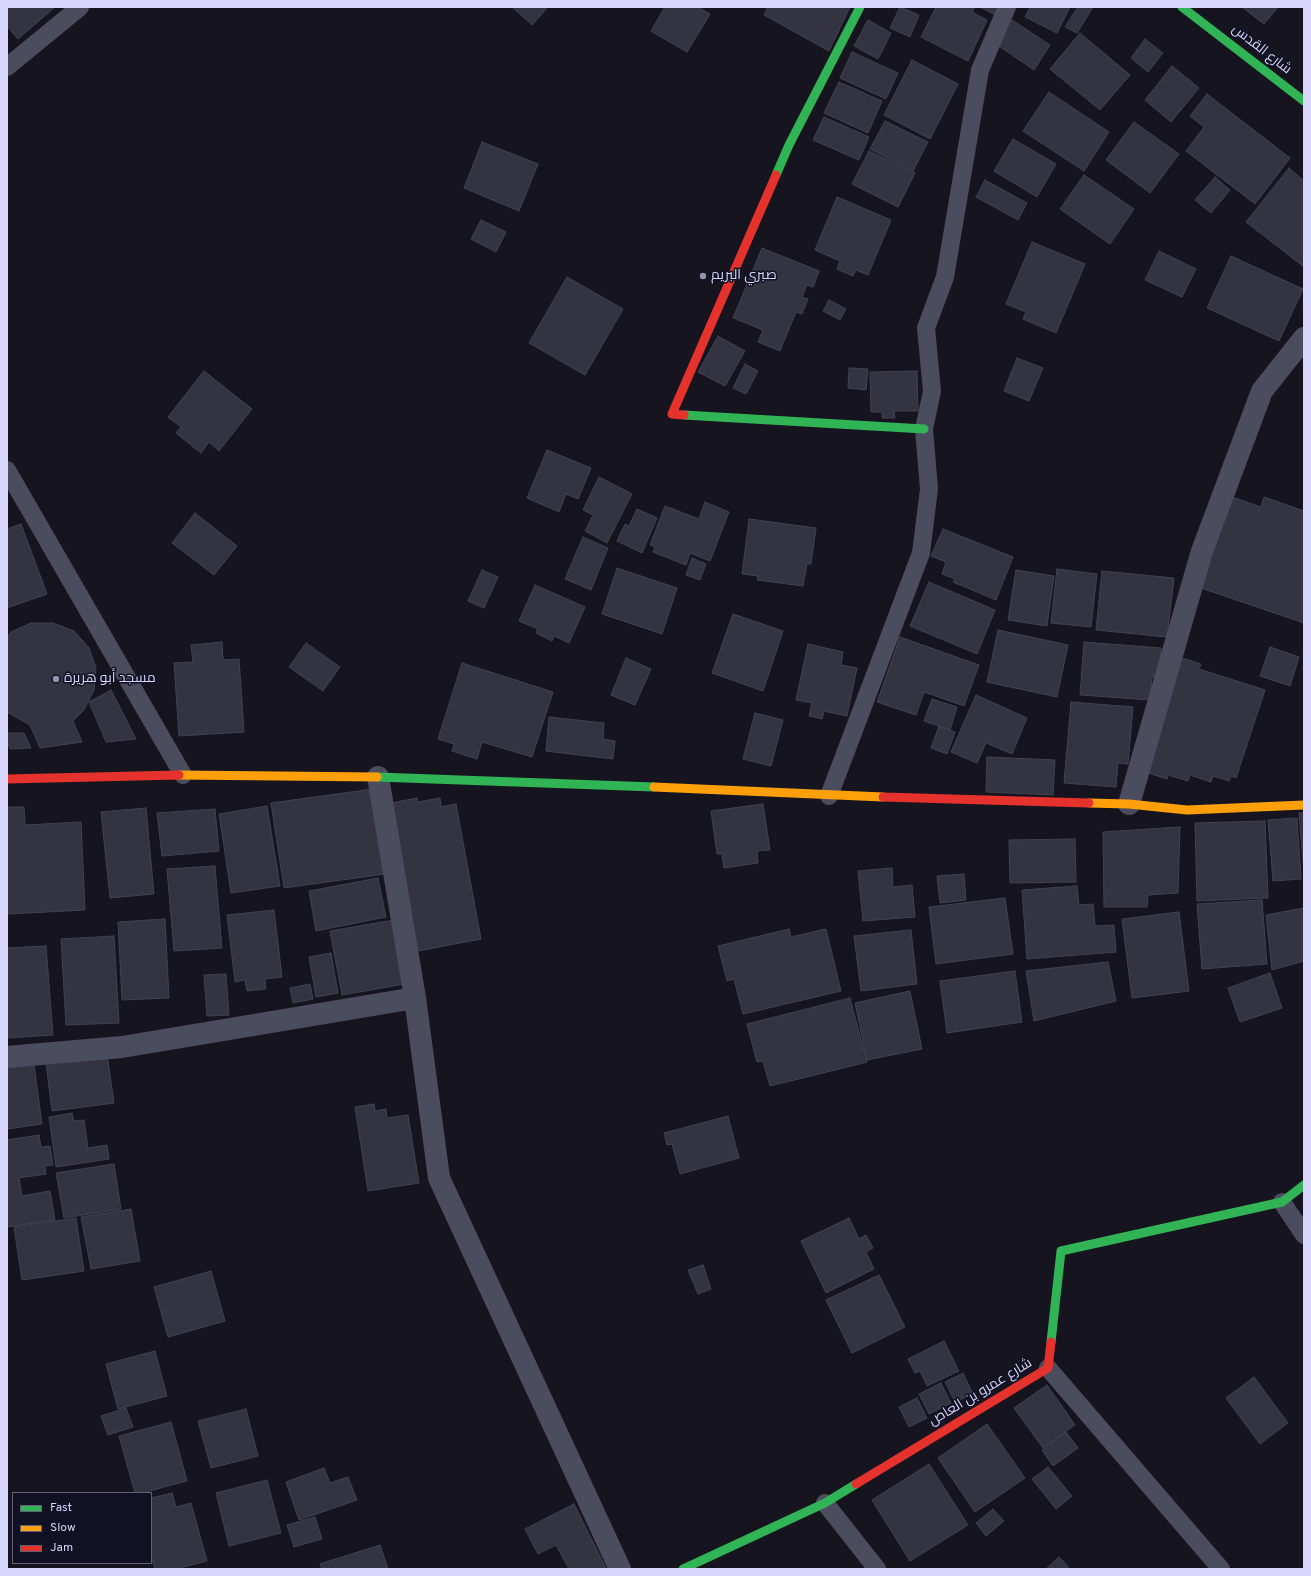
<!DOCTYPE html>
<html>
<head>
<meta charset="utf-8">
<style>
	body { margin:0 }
	#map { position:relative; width:1311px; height:1576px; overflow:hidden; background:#16151f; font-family:Overpass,sans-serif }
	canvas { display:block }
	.frame { position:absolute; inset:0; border:8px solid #d8d7fb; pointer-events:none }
	.legend { position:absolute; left:12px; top:1492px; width:140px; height:72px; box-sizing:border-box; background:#121123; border:1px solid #616079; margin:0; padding:5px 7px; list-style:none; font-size:12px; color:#d8d7fb }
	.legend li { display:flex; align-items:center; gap:8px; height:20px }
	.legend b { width:20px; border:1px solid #616079 }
</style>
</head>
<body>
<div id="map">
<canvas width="1311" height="1576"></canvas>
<div class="frame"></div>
<ul class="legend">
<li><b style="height:5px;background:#30b455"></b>Fast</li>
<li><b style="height:5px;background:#ff9f0a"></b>Slow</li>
<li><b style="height:5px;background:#e5322d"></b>Jam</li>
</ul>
</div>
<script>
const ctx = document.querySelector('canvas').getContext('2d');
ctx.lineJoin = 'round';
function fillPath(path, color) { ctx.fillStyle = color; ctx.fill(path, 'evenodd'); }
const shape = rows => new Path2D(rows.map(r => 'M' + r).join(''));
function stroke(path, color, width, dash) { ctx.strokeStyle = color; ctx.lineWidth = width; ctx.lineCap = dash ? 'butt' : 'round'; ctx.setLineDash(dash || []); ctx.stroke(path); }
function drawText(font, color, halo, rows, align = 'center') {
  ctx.font = font + ' Overpass,Cairo,sans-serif'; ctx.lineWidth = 3; ctx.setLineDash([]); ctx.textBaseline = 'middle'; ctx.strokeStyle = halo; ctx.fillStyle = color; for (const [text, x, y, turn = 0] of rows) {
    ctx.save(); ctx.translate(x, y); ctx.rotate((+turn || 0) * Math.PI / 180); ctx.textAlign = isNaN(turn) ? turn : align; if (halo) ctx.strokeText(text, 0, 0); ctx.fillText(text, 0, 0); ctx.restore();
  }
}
const building = shape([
	[7,7,55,7,18,39,7,26,7,7],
	[512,7,548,7,532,25,512,7],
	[665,7,698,7,710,14,687,52,651,31,665,7],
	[768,7,850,7,829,51,764,15,768,7],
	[900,7,919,15,910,37,890,28,900,7],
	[936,7,975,7,972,12,987,20,968,61,921,37,936,7],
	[980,7,999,7,995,15,980,7],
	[1030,7,1070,7,1057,33,1025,17,1030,7],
	[1078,7,1093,7,1077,33,1065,27,1078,7],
	[1242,7,1278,7,1264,24,1242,7],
	[868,20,891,33,878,59,854,46,868,20],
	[1012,20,1050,45,1034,70,996,44,1012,20],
	[1080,33,1130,75,1100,110,1050,69,1080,33],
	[1145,39,1163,53,1148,72,1131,58,1145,39],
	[852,52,898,73,886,99,840,78,852,52],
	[912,60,958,84,930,139,884,115,912,60],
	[1172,66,1199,88,1171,122,1145,100,1172,66],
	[839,82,882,101,868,133,824,113,839,82],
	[1049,92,1109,132,1084,171,1023,131,1049,92],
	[1207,94,1290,158,1255,204,1186,151,1204,127,1190,116,1207,94],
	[824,117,869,137,859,160,813,140,824,117],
	[885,121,928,142,913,171,870,149,885,121],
	[1134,122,1179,154,1150,193,1106,160,1134,122],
	[1013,139,1056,164,1037,197,994,171,1013,139],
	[482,142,538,164,519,211,464,188,482,142],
	[869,151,915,173,898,207,852,184,869,151],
	[1289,168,1304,181,1304,267,1246,222,1289,168],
	[1084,175,1134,209,1110,244,1060,209,1084,175],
	[1215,177,1230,190,1211,213,1195,200,1215,177],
	[985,180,1027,203,1018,220,976,197,985,180],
	[837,197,891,220,868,275,856,270,853,276,837,269,840,261,815,250,837,197],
	[481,220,506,232,496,252,471,239,481,220],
	[1032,242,1085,264,1056,333,1023,319,1026,312,1006,304,1032,242],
	[762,248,819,271,813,287,807,285,802,297,808,299,802,314,796,312,780,351,758,342,763,330,733,318,762,248],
	[1159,251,1196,269,1182,297,1145,280,1159,251],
	[1231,256,1303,289,1279,341,1207,308,1231,256],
	[567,277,623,309,585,375,529,343,567,277],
	[829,300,846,309,840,320,823,311,829,300],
	[718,336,745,351,725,386,698,372,718,336],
	[1017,358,1043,368,1029,401,1004,391,1017,358],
	[745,364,758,371,746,394,733,388,745,364],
	[849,368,868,369,866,390,848,388,849,368],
	[204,371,252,409,219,451,209,442,201,453,176,433,181,427,168,417,204,371],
	[917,371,918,411,894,411,895,418,882,418,882,412,871,412,870,372,917,371],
	[547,450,591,468,578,499,566,494,559,512,527,498,547,450],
	[599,477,632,494,607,543,585,531,593,515,583,510,599,477],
	[1232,497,1261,507,1264,497,1304,511,1304,623,1201,588,1232,497],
	[705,502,729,512,710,561,690,553,686,565,653,552,655,547,650,545,665,506,699,519,705,502],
	[637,509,657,518,642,553,617,541,625,524,629,526,637,509],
	[195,513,237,546,214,575,172,543,195,513],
	[749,519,816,528,811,564,807,564,803,586,757,580,758,576,742,574,749,519],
	[21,524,47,594,7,608,7,529,21,524],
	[943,529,1013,557,996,600,953,582,955,579,942,574,946,562,931,556,943,529],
	[583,537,608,548,591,590,565,579,583,537],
	[692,558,706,564,700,580,686,575,692,558],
	[617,568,677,588,662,634,602,614,617,568],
	[1057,569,1097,574,1091,627,1051,623,1057,569],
	[482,570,498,577,484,608,468,601,482,570],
	[1016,570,1054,576,1047,626,1008,620,1016,570],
	[1102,571,1174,578,1167,637,1096,630,1102,571],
	[929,582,995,610,977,654,910,626,929,582],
	[535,585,585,607,569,643,554,636,552,641,536,633,538,629,519,621,535,585],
	[733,614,783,631,763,691,712,673,733,614],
	[31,623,53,623,74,631,89,648,96,668,94,690,84,710,73,721,82,742,40,748,30,725,7,712,7,637,11,632,31,623],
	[998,630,1068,645,1057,697,987,682,998,630],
	[900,637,979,665,964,706,924,692,916,715,877,702,900,637],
	[222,642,223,660,239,659,244,732,179,736,174,663,193,662,191,645,222,642],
	[1084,642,1161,648,1159,678,1152,677,1150,700,1080,695,1084,642],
	[306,643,340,667,323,691,289,667,306,643],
	[808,644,843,652,841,665,857,668,847,716,824,711,822,719,809,716,812,703,796,700,808,644],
	[1270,647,1299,657,1290,686,1260,676,1270,647],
	[1179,657,1201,664,1199,669,1265,690,1236,778,1231,776,1229,781,1213,776,1211,782,1190,775,1188,781,1168,775,1167,779,1142,771,1179,657],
	[626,658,651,669,635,705,611,695,626,658],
	[462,663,553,692,532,757,482,742,477,759,452,751,454,744,438,739,462,663],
	[111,690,136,739,106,742,89,702,111,690],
	[976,695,1027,718,1012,754,986,743,977,763,951,752,976,695],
	[932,699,957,707,950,730,924,721,932,699],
	[1071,702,1133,707,1128,764,1118,763,1116,787,1064,783,1071,702],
	[755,713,783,720,771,766,743,759,755,713],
	[549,717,604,723,603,739,615,741,613,759,546,751,549,717],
	[939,726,955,732,947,754,931,748,939,726],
	[7,733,24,733,31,748,10,749,7,742,7,733],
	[987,757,1055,760,1053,795,986,792,987,757],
	[373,789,385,874,284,888,271,803,373,789],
	[417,798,418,802,440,798,441,807,456,804,481,939,418,951,391,803,417,798],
	[763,804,770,850,757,851,758,863,724,868,722,854,717,854,711,811,763,804],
	[267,806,280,886,231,893,219,814,267,806],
	[7,807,24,807,25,825,81,822,85,910,7,914,7,807],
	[146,808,154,894,110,898,101,812,146,808],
	[215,809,219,851,162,856,157,813,215,809],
	[1299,813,1304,813,1304,873,1299,813],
	[1297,818,1301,879,1273,881,1268,820,1297,818],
	[1265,821,1268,898,1197,901,1195,823,1265,821],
	[1180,827,1178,893,1148,895,1147,907,1104,907,1103,832,1180,827],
	[1075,839,1076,882,1010,883,1009,840,1075,839],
	[215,866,222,948,174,951,167,869,215,866],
	[892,868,893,887,912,885,915,917,863,921,858,871,892,868],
	[964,874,966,900,940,903,937,876,964,874],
	[378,878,386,917,316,931,309,891,378,878],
	[1077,886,1079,905,1093,904,1095,926,1114,925,1116,952,1027,959,1022,890,1077,886],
	[1005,898,1013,954,936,964,929,907,1005,898],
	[1262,900,1267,964,1202,969,1197,904,1262,900],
	[1304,908,1304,961,1272,970,1266,915,1304,908],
	[274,910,282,977,265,979,266,989,247,991,245,980,235,982,227,915,274,910],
	[1179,912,1189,991,1132,998,1122,919,1179,912],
	[165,919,169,998,122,1000,118,922,165,919],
	[394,920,405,984,342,995,330,931,394,920],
	[789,929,791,937,826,929,841,991,743,1014,734,979,727,981,718,946,789,929],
	[911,930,917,984,861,991,854,936,911,930],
	[114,936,119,1023,66,1025,61,939,114,936],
	[46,946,53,1035,7,1038,7,948,46,946],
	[331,953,338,993,316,997,309,957,331,953],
	[1108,962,1116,1001,1034,1021,1026,971,1108,962],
	[1015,971,1022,1022,947,1033,940,981,1015,971],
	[1270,973,1282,1008,1240,1022,1228,988,1270,973],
	[226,974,229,1015,207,1016,204,975,226,974],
	[310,984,313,999,293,1003,290,988,310,984],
	[910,991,922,1049,867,1060,855,1003,910,991],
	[850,998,867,1062,770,1086,763,1061,757,1062,747,1024,850,998],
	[107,1054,114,1103,52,1111,46,1063,107,1054],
	[34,1064,42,1124,7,1129,7,1068,34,1064],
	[374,1104,375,1111,386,1109,387,1118,408,1115,419,1183,368,1191,355,1107,374,1104],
	[72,1113,74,1121,84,1120,88,1148,107,1145,109,1159,56,1167,49,1117,72,1113],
	[728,1116,739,1158,680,1174,672,1144,667,1145,664,1133,728,1116],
	[39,1135,41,1147,50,1146,53,1165,45,1166,46,1174,19,1178,22,1196,50,1191,55,1220,7,1227,7,1140,39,1135],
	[114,1164,121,1209,64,1218,56,1173,114,1164],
	[131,1209,140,1261,91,1269,81,1217,131,1209],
	[76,1218,84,1271,22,1280,14,1227,76,1218],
	[849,1218,859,1239,866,1235,873,1248,866,1252,874,1269,826,1293,801,1241,849,1218],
	[703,1265,711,1289,698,1294,688,1270,703,1265],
	[211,1271,225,1321,168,1337,154,1287,211,1271],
	[879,1275,905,1327,852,1353,826,1300,879,1275],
	[944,1341,959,1371,927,1386,920,1371,915,1373,908,1359,944,1341],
	[155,1351,167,1396,118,1409,106,1364,155,1351],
	[963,1373,973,1394,955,1402,945,1382,963,1373],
	[1254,1377,1288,1423,1260,1444,1226,1398,1254,1377],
	[941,1383,951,1403,929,1414,919,1394,941,1383],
	[1047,1385,1075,1425,1043,1448,1014,1408,1047,1385],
	[917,1398,927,1418,909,1427,899,1407,917,1398],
	[126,1408,133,1427,108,1435,101,1416,126,1408],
	[246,1409,258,1456,211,1468,198,1421,246,1409],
	[171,1422,187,1481,142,1493,135,1493,119,1436,171,1422],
	[987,1424,1025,1478,975,1512,938,1458,987,1424],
	[1066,1432,1078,1448,1053,1466,1042,1450,1066,1432],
	[929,1464,968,1525,910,1561,872,1500,929,1464],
	[1048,1467,1072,1496,1056,1509,1032,1479,1048,1467],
	[324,1468,330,1483,348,1477,357,1500,299,1520,286,1482,324,1468],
	[267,1480,281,1533,229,1546,216,1493,267,1480],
	[172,1493,176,1507,191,1503,207,1561,176,1569,155,1569,151,1556,151,1498,172,1493],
	[574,1504,606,1568,604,1569,569,1569,556,1545,538,1554,525,1529,574,1504],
	[993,1509,1004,1521,986,1536,976,1523,993,1509],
	[315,1517,322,1539,294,1547,287,1525,315,1517],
	[380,1545,388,1569,322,1569,320,1564,380,1545],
	[1059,1557,1070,1569,1046,1569,1059,1557]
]);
const lane = shape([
	[7,67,80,7],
	[7,470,183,775],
	[829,796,921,553,929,489,924,429,932,391,926,328,945,277,980,70,1007,7],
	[1282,1202,1304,1235],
	[1048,1368,1221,1569],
	[825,1503,877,1569]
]);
const street = shape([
	[1129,804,1202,551,1262,391,1304,338],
	[415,998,439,1178,620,1569],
	[7,1057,122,1047,415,998,378,777]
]);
const fast = shape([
	[1182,7,1304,101],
	[776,175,789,145,860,7],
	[684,415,924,429],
	[377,777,654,787],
	[1051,1342,1061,1251,1282,1202,1304,1185],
	[683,1569,825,1503,856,1484]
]);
const slow = shape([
	[179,775,377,777],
	[654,787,883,797],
	[1089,803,1129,804,1187,810,1304,805]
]);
const jam = shape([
	[684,415,672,414,776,175],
	[7,779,179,775],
	[883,797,1089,803],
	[856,1484,1048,1368,1051,1342]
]);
const markers = [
	[703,276,4,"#9493ae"],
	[56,679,4,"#9493ae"]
];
const streetNames = [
	["شارع القدس",1261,50,38],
	["شارع عمرو بن العاص",981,1393,-31]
];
const poiNames = [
	["صبري البريم",711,276],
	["مسجد أبو هريرة",64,679]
];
fillPath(building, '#343341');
stroke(building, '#434152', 1);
stroke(lane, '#4c4c5f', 18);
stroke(street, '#4c4c5f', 22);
stroke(fast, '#30b455', 9);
stroke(slow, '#ff9f0a', 9);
stroke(jam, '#e5322d', 9);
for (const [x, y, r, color] of markers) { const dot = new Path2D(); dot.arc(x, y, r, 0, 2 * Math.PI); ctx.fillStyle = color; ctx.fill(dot); stroke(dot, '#121123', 1.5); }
drawText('14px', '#d8d7fb', '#121123', streetNames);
drawText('14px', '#d8d7fb', '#121123', poiNames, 'left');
</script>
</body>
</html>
